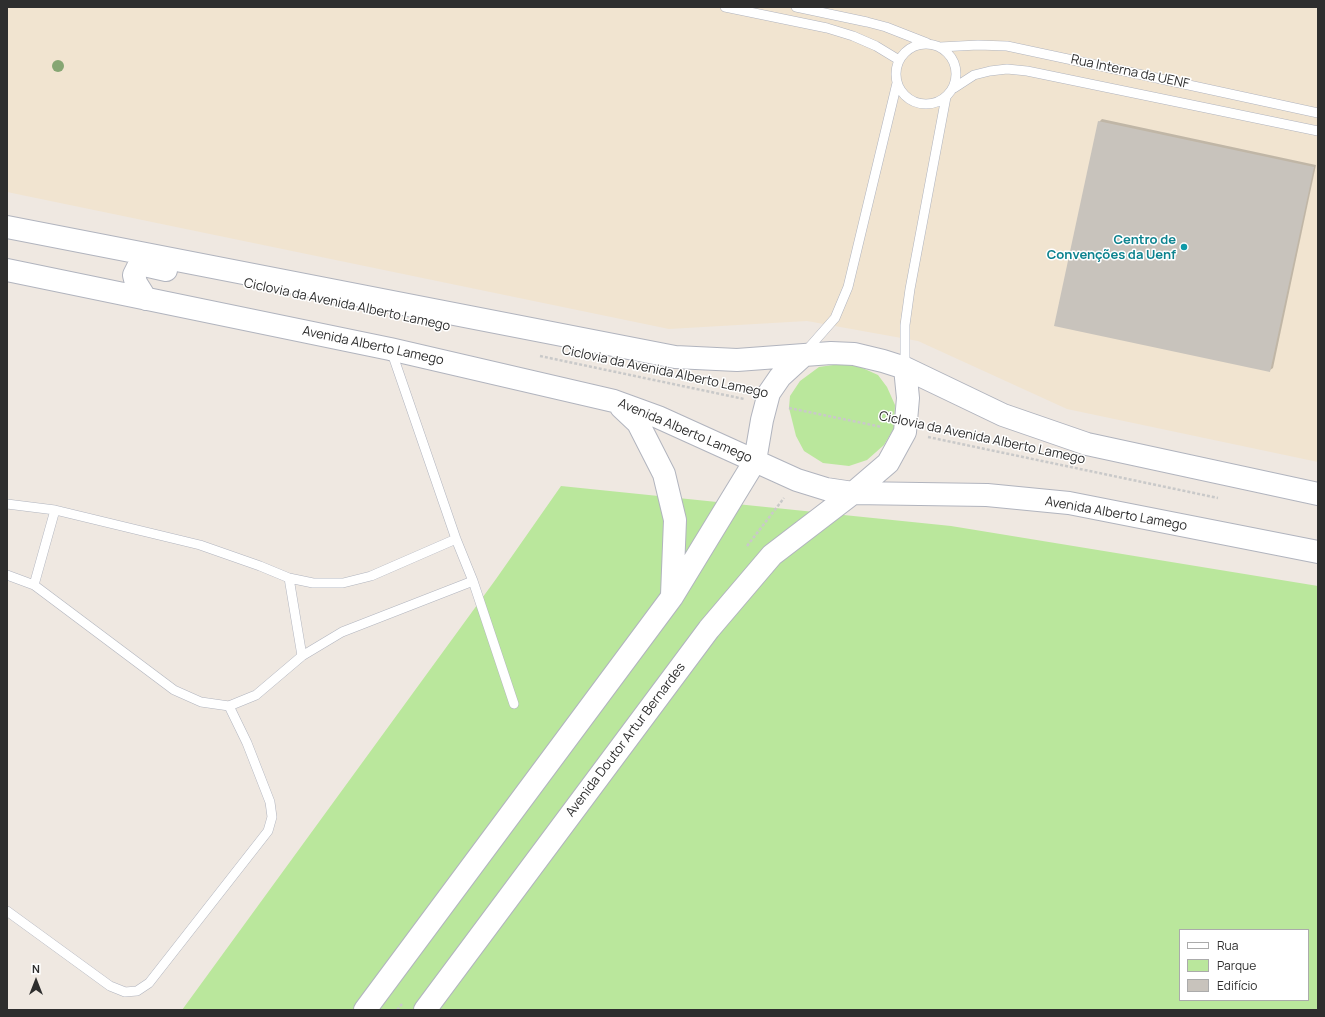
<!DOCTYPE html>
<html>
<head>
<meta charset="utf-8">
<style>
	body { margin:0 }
	#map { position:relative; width:1325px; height:1017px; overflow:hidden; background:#efe8e1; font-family:Manrope,sans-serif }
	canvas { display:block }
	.frame { position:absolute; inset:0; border:8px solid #2e2e2e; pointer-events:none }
	.legend { position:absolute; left:1179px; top:929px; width:130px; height:72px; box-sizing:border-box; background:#fff; border:1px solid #ababab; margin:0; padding:5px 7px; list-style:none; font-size:12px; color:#2e2e2e }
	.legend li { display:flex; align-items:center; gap:8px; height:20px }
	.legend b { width:20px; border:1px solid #ababab }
	.north { position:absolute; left:16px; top:961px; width:40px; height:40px; -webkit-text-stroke:3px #fff; paint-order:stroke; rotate:0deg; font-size:11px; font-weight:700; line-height:16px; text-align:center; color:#2e2e2e }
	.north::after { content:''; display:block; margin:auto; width:14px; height:18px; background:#2e2e2e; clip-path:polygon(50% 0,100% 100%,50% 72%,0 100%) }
</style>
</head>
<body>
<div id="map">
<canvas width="1325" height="1017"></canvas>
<div class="frame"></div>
<ul class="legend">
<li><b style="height:5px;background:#fff"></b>Rua</li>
<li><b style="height:11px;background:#bae79c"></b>Parque</li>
<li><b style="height:11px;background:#c8c3bc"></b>Edifício</li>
</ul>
<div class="north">N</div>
</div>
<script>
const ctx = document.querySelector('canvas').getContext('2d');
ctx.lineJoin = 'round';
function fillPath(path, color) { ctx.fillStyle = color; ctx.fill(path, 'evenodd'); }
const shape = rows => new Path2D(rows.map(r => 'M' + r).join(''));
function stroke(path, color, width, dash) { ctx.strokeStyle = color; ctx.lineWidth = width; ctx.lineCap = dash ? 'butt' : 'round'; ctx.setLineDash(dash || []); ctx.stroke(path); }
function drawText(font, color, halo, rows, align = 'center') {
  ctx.font = font + ' Manrope,sans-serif'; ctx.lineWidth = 3; ctx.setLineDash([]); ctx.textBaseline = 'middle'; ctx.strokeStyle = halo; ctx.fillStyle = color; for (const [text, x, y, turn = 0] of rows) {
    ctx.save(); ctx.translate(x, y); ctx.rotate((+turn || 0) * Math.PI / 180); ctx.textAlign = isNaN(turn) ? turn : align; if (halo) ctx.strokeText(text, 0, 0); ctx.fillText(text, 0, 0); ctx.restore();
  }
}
const education = shape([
	[7,7,1318,7,1318,462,1067,409,918,341,807,321,669,329,7,192]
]);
const green = shape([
	[840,364,858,366,878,375,887,387,895,405,894,428,884,445,867,460,849,466,823,463,804,451,796,436,789,408,790,396,800,381,819,367],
	[561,486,951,526,1318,586,1318,1010,182,1010,496,579],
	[1180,930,1308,930,1308,1000,1180,1000]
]);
const shadow = shape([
	[1102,119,1316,165,1273,368,1270,370,1099,122]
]);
const building = shape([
	[1098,121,1314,167,1270,372,1054,326]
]);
const path = shape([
	[540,356,744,399],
	[789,408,882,427],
	[928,437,1218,498],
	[747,546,784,498],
	[397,1010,402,1004]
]);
const service = shape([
	[725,7,827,28,853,36,876,46,899,60],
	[796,7,867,22,886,27,927,43],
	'896 74a30 30 0 1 1 60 0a30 30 0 1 1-60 0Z',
	[940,47,978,45,1007,46,1138,74,1318,113],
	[954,88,974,75,990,71,1007,69,1027,71,1318,131],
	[391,350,456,539,473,581,514,704],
	[806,351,835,318,848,287,897,83],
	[905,368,905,325,910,289,946,97],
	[7,504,55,510,200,545,260,566,289,578,313,583,343,583,371,576,456,539],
	[7,575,34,585,174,690,201,702,229,706,256,695,302,656,342,632,473,581],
	[289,578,302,656],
	[34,585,55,510],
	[7,911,110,986,125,992,137,991,149,983,268,831,272,817,270,802,247,743,229,706]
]);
const secondary = shape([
	[7,227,675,357,737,360,831,353,854,354,883,361,905,368,1003,415,1087,444,1318,494],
	[7,270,390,349,614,401,658,417,797,480,826,489,853,493,987,495,1069,503,1318,552],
	[146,299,136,283,134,275,138,267,144,265,166,270],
	[621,407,638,423,664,474,675,520,672,595],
	[365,1010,672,597,755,461,762,420,769,393,780,377,803,356],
	[425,1010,709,629,772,555,853,493,888,463,905,432,908,398,905,368]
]);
const trees = [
	[58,66]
];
const markers = [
	[1184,247,4,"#0f9aa8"]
];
const streetNames = [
	["Rua Interna da UENF",1130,72,12],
	["Ciclovia da Avenida Alberto Lamego",347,305,12],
	["Avenida Alberto Lamego",373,346,12],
	["Ciclovia da Avenida Alberto Lamego",665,372,12],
	["Avenida Alberto Lamego",685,431,23],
	["Ciclovia da Avenida Alberto Lamego",982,438,12],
	["Avenida Alberto Lamego",1116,514,10],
	["Avenida Doutor Artur Bernardes",626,740,-53]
];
const cultureNames = [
	["Centro de",1176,240],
	["Convenções da Uenf",1176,255]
];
fillPath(education, '#f1e4d0');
fillPath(green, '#bae79c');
fillPath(shadow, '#0003');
fillPath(building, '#c8c3bc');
stroke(service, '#b1b4be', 10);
stroke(secondary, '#b1b4be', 24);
stroke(path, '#c9c9c9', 2.5, [3, 2]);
stroke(service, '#fff', 9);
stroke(secondary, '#fff', 22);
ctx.fillStyle = '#86a673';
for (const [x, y] of trees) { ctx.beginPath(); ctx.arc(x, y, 6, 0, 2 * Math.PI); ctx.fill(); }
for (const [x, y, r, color] of markers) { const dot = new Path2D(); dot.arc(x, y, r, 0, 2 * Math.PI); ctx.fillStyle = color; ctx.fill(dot); stroke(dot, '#fff', 1.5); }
drawText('13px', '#2e2e2e', '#fff', streetNames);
drawText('bold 13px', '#0d838f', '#fff', cultureNames, 'right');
</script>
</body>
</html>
